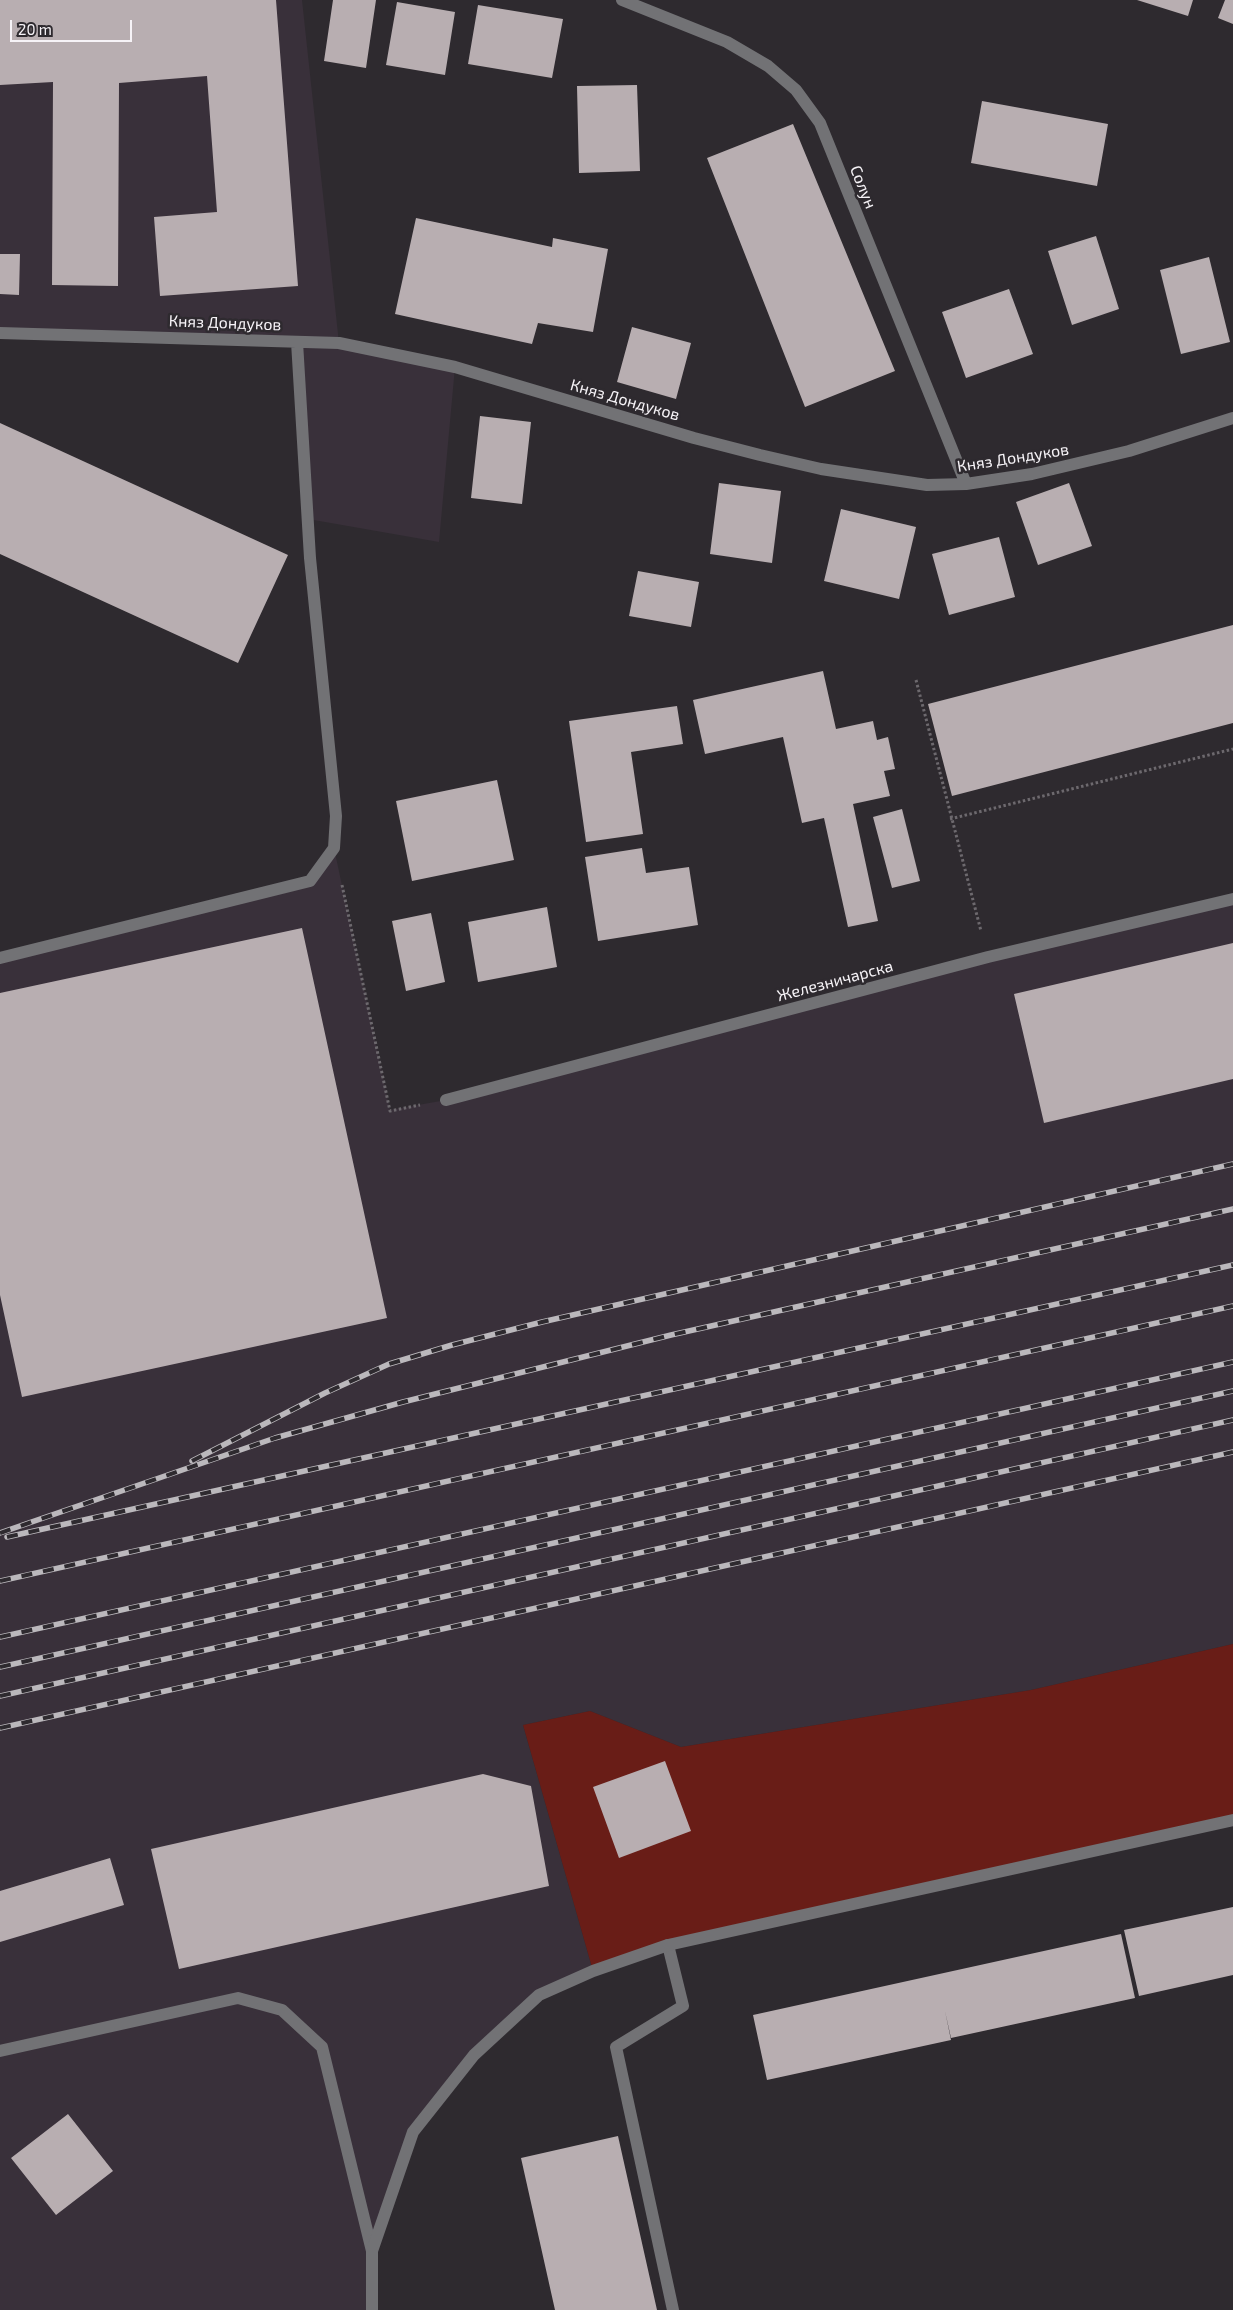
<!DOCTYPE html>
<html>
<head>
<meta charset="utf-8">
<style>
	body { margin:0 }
	#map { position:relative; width:1233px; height:2310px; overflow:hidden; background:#2e2a2f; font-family:"Exo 2",sans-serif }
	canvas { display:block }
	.scale { position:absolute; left:10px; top:20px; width:122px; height:22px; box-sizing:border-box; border:2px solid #f6f3f7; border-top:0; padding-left:6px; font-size:15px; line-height:18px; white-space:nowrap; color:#f6f3f7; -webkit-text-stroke:4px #2e2a2f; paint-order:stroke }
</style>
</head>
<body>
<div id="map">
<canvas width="1233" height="2310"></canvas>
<div class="scale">20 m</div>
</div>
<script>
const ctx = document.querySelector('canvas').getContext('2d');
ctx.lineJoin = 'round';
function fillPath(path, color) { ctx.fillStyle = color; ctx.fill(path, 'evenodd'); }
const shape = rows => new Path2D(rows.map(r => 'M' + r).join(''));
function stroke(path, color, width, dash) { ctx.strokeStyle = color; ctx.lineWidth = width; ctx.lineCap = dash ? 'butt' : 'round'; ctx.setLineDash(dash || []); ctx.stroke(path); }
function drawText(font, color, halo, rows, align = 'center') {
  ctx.font = font + ' "Exo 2",sans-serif'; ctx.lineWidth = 5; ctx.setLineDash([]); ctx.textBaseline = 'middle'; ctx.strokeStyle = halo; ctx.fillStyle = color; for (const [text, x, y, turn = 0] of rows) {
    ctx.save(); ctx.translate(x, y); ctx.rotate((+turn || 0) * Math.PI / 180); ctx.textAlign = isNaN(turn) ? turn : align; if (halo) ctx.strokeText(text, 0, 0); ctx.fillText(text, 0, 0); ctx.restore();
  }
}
const built = shape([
	[0,0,302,0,339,343,455,367,439,542,308,519,297,342,0,333],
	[334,848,390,1110,446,1100,1233,899,1233,1644,1031,1690,681,1747,590,1711,523,1725,593,1971,539,1995,474,2055,413,2132,372,2251,372,2310,0,2310,0,958,309,881]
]);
const green = shape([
	[1233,1644,1233,1820,668,1945,593,1971,523,1725,590,1711,681,1747,1031,1690]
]);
const building = shape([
	[0,0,276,0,298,286,160,296,154,217,217,212,207,76,119,83,118,286,52,285,53,82,0,85],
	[333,0,376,0,366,68,324,61],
	[1137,0,1193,0,1188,16],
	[1225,0,1233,0,1233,24,1218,18],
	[397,2,455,12,445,75,386,65],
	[478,5,563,19,552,78,468,64],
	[637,85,640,171,579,173,577,86],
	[982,101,1108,124,1097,186,971,163],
	[793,124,895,371,805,407,707,158],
	[416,218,552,247,553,238,608,249,593,332,538,323,532,344,395,314],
	[1096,236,1119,309,1072,325,1048,251],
	[0,254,20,254,19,295,0,294],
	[1209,257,1230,342,1181,354,1160,270],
	[1009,289,1033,354,966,378,942,312],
	[632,327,691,343,676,399,617,382],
	[480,416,531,422,522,504,471,498],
	[0,423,288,555,238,663,0,554],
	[719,483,781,491,772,563,710,554],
	[1069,483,1092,546,1038,565,1016,502],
	[841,509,916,527,899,599,824,581],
	[999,537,1015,597,949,615,932,554],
	[638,571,699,582,691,627,629,616],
	[1233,625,1233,723,952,796,928,704],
	[823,671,836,729,873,721,877,740,888,737,895,769,884,771,890,796,853,804,878,921,848,927,824,818,802,823,783,737,705,754,693,700],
	[677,706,683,744,631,752,643,834,586,842,569,721],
	[497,780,514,860,412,881,396,801],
	[902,809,920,881,892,888,873,817],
	[642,848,646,873,689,867,698,925,598,941,585,857],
	[547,907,557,967,478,982,468,922],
	[431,913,445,982,406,991,392,921],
	[302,928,387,1318,22,1397,0,1295,0,993],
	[1233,943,1233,1079,1044,1123,1014,994],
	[665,1761,691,1831,619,1858,593,1787],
	[483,1774,531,1786,549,1886,179,1969,151,1849],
	[110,1858,124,1905,0,1942,0,1891],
	[1233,1907,1233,1975,1139,1996,1124,1930],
	[1121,1934,1135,1998,951,2038,945,2011,951,2040,767,2080,753,2015],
	[68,2114,113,2171,56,2215,11,2158],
	[618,2136,657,2310,555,2310,521,2158]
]);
const path = shape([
	[916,680,981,931],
	[950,819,1233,749],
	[342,885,390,1111,420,1105]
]);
const lane = shape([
	[668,1945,683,2006,616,2047,673,2310],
	[0,2051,238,1998,282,2010,322,2047,372,2251]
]);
const street = shape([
	[622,0,727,42,768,66,796,90,820,123,966,484],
	[0,333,339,343,455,367,694,438,760,455,821,469,927,485,966,484,1032,474,1129,451,1233,418],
	[0,958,310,881,334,848,336,816,310,558,297,342],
	[446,1100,988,957,1233,899],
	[372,2310,372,2251,413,2132,474,2055,539,1995,593,1971,668,1945,1233,1820]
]);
const rail = shape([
	[192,1461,325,1393,389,1364,452,1345,542,1322,1233,1164],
	[0,1533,275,1438,403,1402,671,1335,1233,1209],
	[7,1537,1233,1265],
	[0,1581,1233,1306],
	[0,1637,1233,1362],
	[0,1667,1233,1391],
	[0,1696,1233,1420],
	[0,1728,1233,1452]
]);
const streetNames = [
	["Солун",863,187,68],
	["Княз Дондуков",225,323,2],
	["Княз Дондуков",625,400,16],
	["Княз Дондуков",1013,458,-9],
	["Железничарска",835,981,-15]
];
fillPath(built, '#39303a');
fillPath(green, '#691d17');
fillPath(building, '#b8aeb1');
stroke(path, '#6d696e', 3, [2.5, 2.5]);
stroke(lane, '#727275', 12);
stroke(street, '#727275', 12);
stroke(rail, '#bbb8bc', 5.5);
stroke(rail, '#2e2a2f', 4, [11]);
drawText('16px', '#f6f3f7', '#2e2a2f', streetNames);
</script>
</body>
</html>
